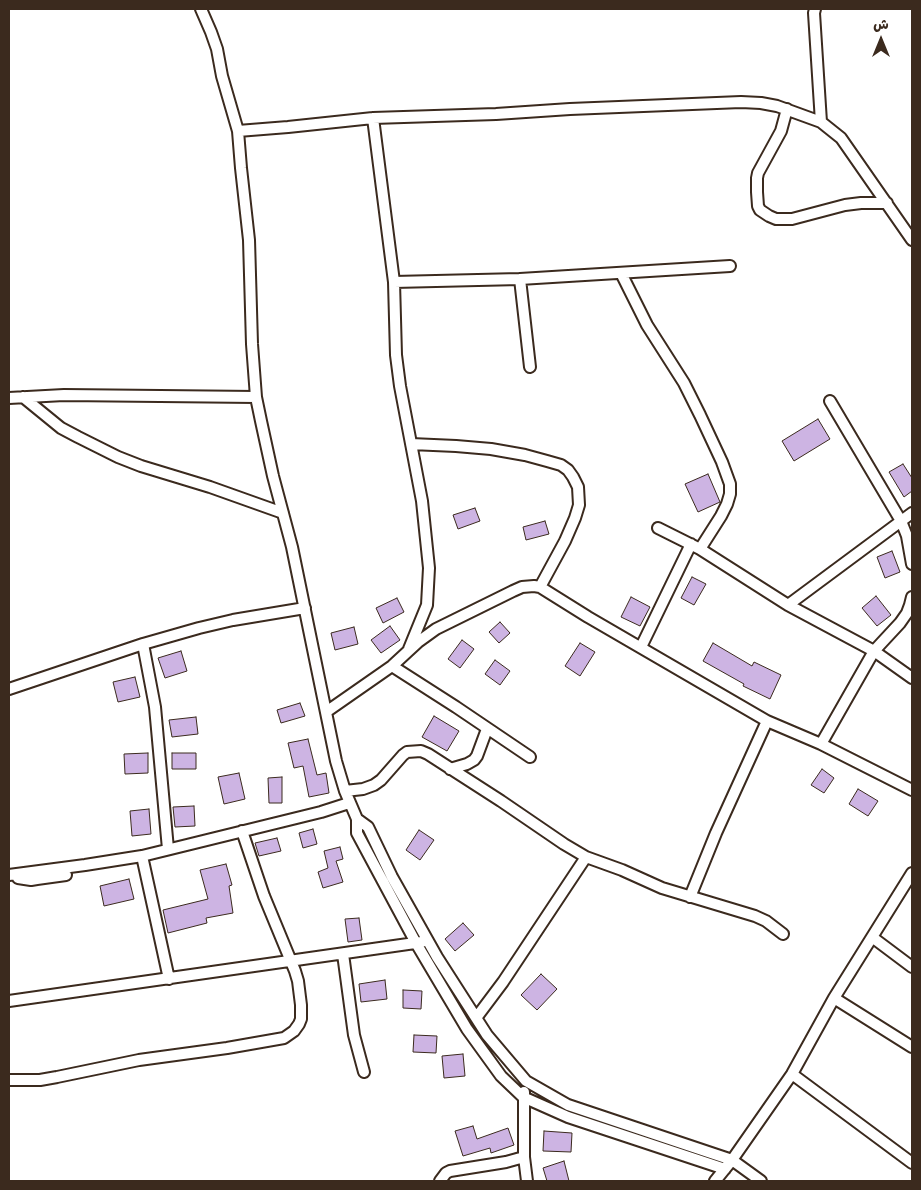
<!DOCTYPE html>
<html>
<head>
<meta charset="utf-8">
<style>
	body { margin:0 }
	#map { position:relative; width:921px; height:1190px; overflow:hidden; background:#fff; font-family:"Architects Daughter","Playpen Sans Arabic",sans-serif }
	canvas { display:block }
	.frame { position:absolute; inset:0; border:10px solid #3b2a1e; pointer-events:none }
	.north { position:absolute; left:856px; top:15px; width:50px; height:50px; -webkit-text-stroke:4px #fff; paint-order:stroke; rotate:0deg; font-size:14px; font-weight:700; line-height:20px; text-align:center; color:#3b2a1e }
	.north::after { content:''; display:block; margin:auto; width:18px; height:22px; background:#3b2a1e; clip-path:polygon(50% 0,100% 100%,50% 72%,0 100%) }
</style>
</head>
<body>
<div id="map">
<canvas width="921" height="1190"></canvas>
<div class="frame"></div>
<div class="north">ش</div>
</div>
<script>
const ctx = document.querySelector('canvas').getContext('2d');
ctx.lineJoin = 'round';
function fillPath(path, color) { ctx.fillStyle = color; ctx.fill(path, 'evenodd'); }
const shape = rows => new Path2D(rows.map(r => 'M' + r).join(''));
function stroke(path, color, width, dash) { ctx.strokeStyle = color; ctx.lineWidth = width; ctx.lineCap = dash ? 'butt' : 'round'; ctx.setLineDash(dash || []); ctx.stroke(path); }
const building = shape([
	[818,419,830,439,794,461,782,441,818,419],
	[903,464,912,478,912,491,904,497,889,472,903,464],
	[708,474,720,502,698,512,685,484,708,474],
	[475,508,480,521,458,529,453,515,475,508],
	[545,521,549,534,526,540,523,527,545,521],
	[892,551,900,572,885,578,877,557,892,551],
	[692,577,706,584,694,605,681,598,692,577],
	[876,596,891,615,877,626,862,608,876,596],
	[631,597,650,607,640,626,621,617,631,597],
	[397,598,404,612,383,623,376,608,397,598],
	[500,622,510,633,499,643,489,632,500,622],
	[390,626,400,640,381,653,371,640,390,626],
	[354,627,358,644,335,650,331,633,354,627],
	[462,640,474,649,460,668,448,659,462,640],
	[580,643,595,652,580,676,565,666,580,643],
	[713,643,752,666,754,662,781,675,770,699,743,686,744,684,703,661,713,643],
	[181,651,187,671,165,678,158,658,181,651],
	[495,660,510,671,500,685,485,674,495,660],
	[135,677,140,697,118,702,113,682,135,677],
	[300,703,305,716,281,723,277,710,300,703],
	[434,716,459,731,447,751,422,737,434,716],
	[196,717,198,734,172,737,169,720,196,717],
	[308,739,317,775,326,773,329,793,309,797,303,766,294,768,288,743,308,739],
	[148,753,148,773,125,774,124,754,148,753],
	[172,753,196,753,196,769,172,769,172,753],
	[822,769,834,778,824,793,811,785,822,769],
	[239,773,245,799,224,804,218,777,239,773],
	[282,777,282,803,269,803,268,778,282,777],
	[858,789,878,801,868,816,849,804,858,789],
	[194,806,195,826,175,827,173,807,194,806],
	[149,809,151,834,132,836,130,811,149,809],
	[313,829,317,844,303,848,299,833,313,829],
	[419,830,434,840,420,860,406,850,419,830],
	[277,838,281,851,259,856,255,843,277,838],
	[340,847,343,859,336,861,343,882,323,888,318,872,328,868,324,851,340,847],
	[226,864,232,885,229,886,233,913,206,918,207,923,168,933,163,910,208,899,200,870,226,864],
	[129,879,134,899,104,906,100,886,129,879],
	[359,918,362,940,348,942,345,919,359,918],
	[463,923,474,935,455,951,445,939,463,923],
	[541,974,557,989,537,1010,521,995,541,974],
	[385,980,387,999,361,1002,359,984,385,980],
	[403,990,422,991,421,1009,403,1008,403,990],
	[414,1035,437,1036,436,1053,413,1052,414,1035],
	[463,1054,465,1076,444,1078,442,1056,463,1054],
	[473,1126,477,1139,508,1128,514,1145,491,1153,490,1148,463,1156,455,1131,473,1126],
	[544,1131,572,1133,571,1152,543,1151,544,1131],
	[564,1161,569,1181,547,1181,543,1168,564,1161]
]);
const minor = shape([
	[201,9,211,32,217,49,222,76,238,131,241,168,249,240,252,344,256,397,261,421,273,476,292,547,336,761,345,791,357,819,357,833,416,943,467,1029,501,1076,523,1097,568,1117,725,1169],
	[815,9,814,13,821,122],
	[787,109,781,131,758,173,757,178,757,192,758,206,760,210,769,216,776,219,792,219,845,205,861,203,887,203],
	[373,118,394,282,396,355,400,386,422,501,429,568,427,605,409,649],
	[238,131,288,127,373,118,496,114,570,109,741,102,761,103,777,106,821,122,841,138,912,240],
	[621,273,647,325,684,383,700,415,722,462,730,484,730,494,727,504,721,516,700,549],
	[520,279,530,367],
	[394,282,520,279,730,266],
	[23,397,61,428,78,437,118,457,141,466,210,487,283,513],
	[9,398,64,395,256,397],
	[830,401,901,521,907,536,912,564],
	[411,444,456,446,491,449,525,455,547,461,561,465,568,470,573,477,578,487,579,505,575,518,565,541,540,587],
	[658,528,700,549,788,605,874,651,912,678],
	[788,605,912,513],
	[143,644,155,707,168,849],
	[641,647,691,544],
	[392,666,456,707,530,757],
	[9,689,143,644,199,628,233,620,305,608],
	[326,712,392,666,418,642,436,629,513,591,522,587,534,586,540,587,588,617,767,721,821,744,912,790],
	[821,744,874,651,900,623,907,613,910,605,912,597],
	[450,769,467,764,474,760,477,756,487,729],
	[345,791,363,789,374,785,381,780,403,755,407,752,421,751,428,754,501,801,564,844,586,857,622,870,662,888,755,916,766,921,783,934],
	[357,819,368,827,392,877,437,957,487,1035,526,1081,568,1105,732,1160,761,1181],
	[142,856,169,979],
	[9,875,85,865,142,856,321,812,349,803],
	[18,878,31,880,37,879,66,875],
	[690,897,716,833,767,721],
	[872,937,912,967],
	[343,954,354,1035,364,1072],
	[834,998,912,1047],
	[9,1001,422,942],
	[476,1018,503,982,586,857],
	[792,1074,912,1163],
	[9,1080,40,1080,57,1077,139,1060,227,1048,284,1038,294,1031,299,1024,301,1019,301,1005,298,981,295,971,264,896,242,831],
	[524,1092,524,1157,527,1181],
	[440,1181,446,1173,450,1171,506,1162,524,1157],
	[715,1181,732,1160,792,1074,834,998,912,873]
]);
fillPath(building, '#cdb4e3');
stroke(building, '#3b2a1e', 1);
stroke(minor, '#3b2a1e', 14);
stroke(minor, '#fff', 10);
</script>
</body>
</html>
